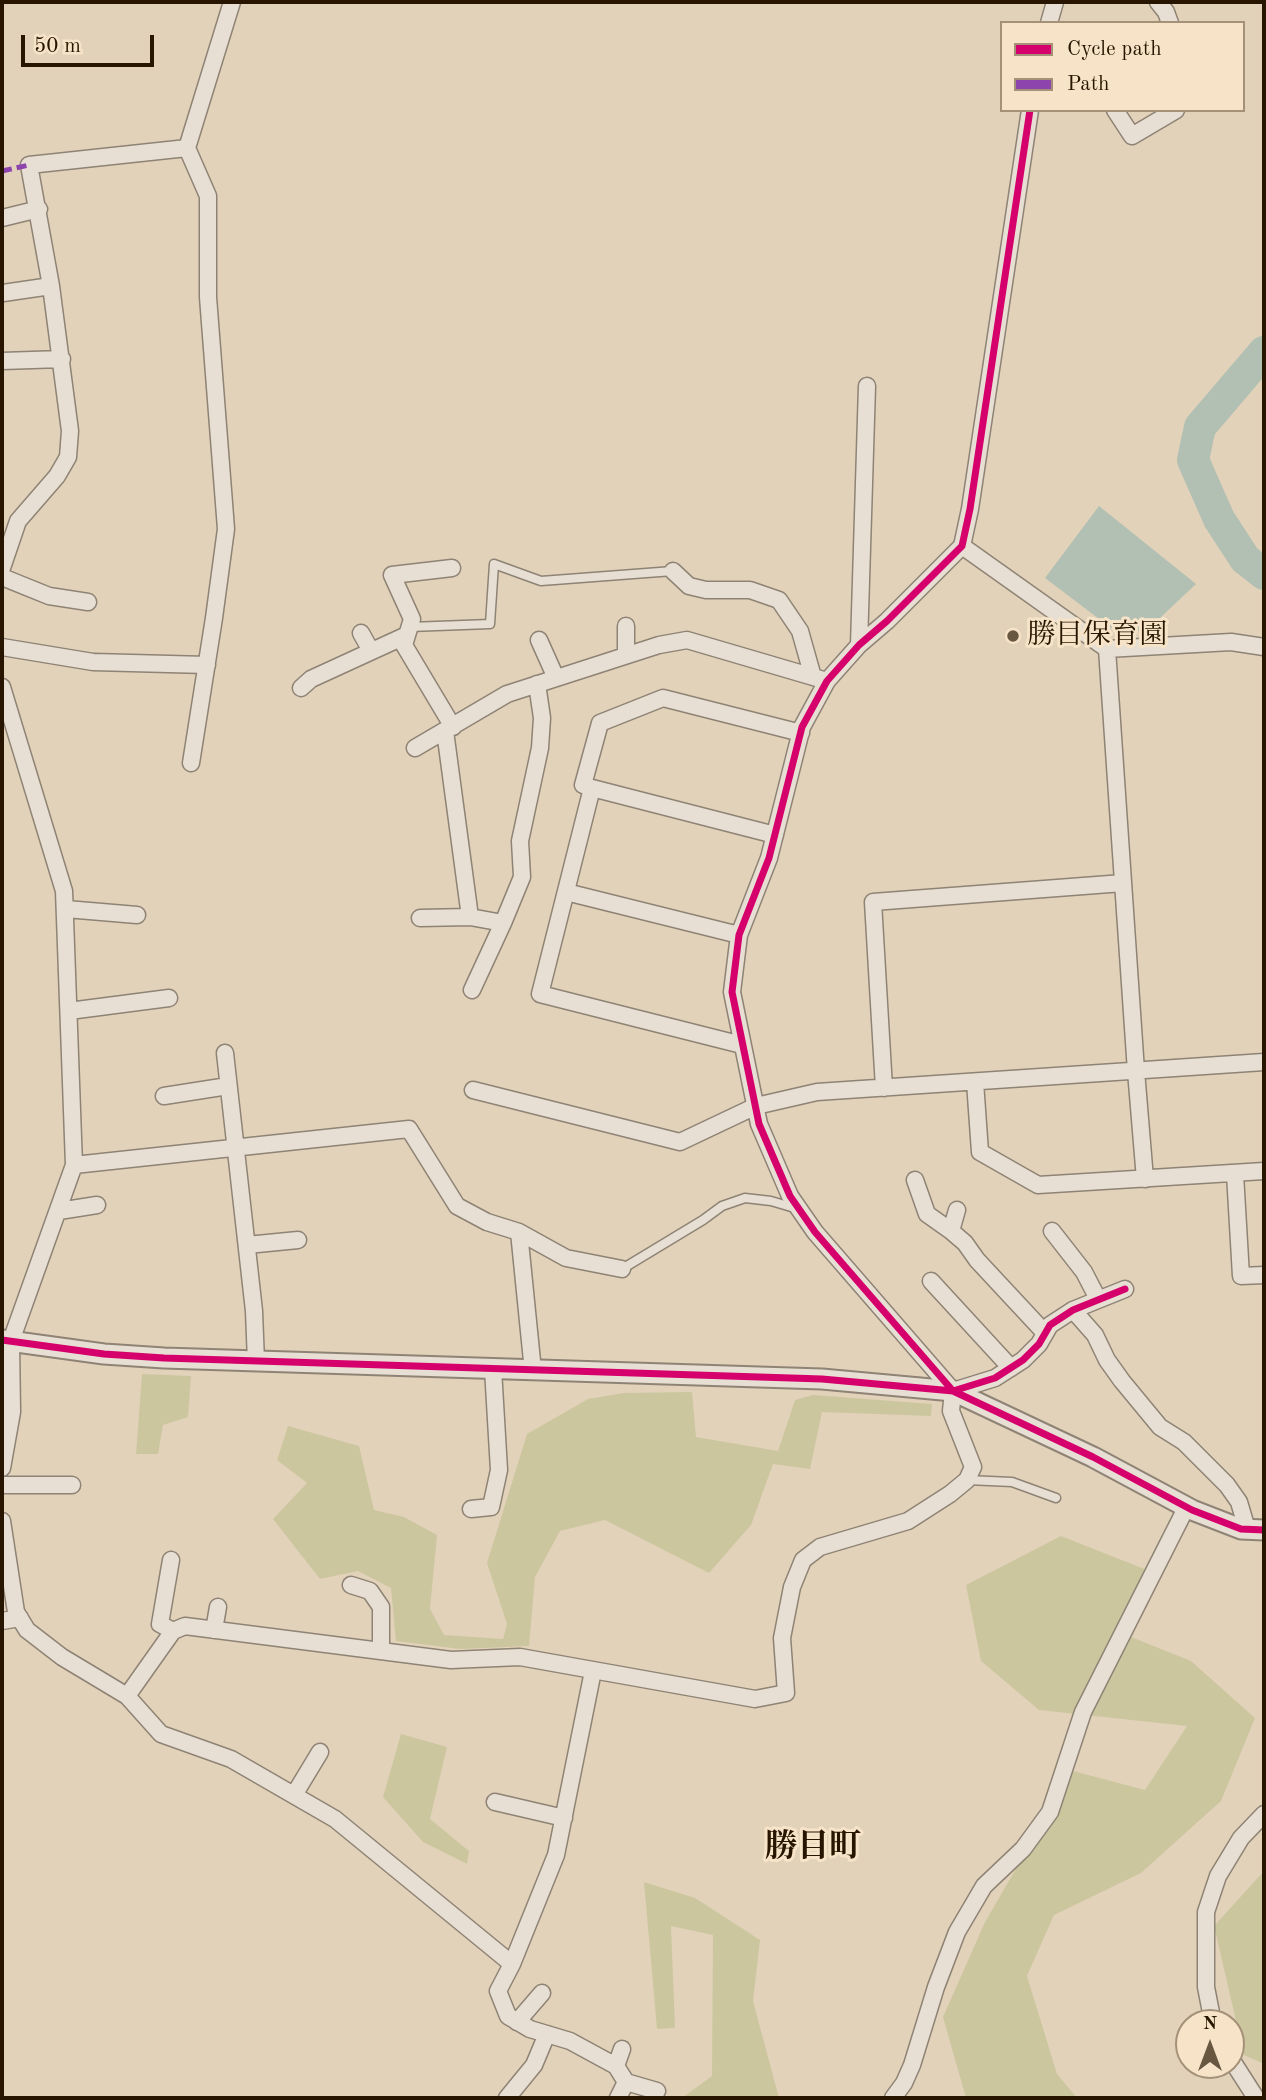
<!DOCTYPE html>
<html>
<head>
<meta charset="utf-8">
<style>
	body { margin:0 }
	#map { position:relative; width:1266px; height:2100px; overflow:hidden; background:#e2d2ba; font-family:"Old Standard TT",serif }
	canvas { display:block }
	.frame { position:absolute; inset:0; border:4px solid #271500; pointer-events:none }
	.legend { position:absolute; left:1000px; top:21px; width:245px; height:91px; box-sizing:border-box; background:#f7e4c8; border:2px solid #a49178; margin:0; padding:9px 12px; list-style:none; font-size:21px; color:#271500 }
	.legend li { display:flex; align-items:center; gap:14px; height:35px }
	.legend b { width:35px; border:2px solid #a49178 }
	.north { position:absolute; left:1175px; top:2009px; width:70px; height:70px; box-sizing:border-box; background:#f7e4c8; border:2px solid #a49178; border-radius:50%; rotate:0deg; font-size:19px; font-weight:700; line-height:28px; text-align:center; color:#271500 }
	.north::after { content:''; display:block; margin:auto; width:24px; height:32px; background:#685741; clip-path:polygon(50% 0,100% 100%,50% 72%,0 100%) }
	.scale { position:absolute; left:21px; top:35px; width:133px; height:32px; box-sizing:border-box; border:4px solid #271500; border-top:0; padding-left:9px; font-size:21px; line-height:24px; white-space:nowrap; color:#271500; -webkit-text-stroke:5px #f7e4c8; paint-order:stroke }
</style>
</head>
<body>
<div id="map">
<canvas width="1266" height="2100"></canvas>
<div class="frame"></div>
<ul class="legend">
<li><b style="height:9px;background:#d6006c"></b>Cycle path</li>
<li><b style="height:9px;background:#8e44ad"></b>Path</li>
</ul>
<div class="north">N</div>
<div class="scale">50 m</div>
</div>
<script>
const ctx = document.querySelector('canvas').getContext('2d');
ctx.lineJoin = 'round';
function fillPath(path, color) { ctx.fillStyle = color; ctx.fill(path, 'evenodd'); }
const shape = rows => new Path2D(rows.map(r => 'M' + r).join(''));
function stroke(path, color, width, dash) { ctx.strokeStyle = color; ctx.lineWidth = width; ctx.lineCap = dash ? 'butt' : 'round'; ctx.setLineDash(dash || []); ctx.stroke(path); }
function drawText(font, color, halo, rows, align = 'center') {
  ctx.font = font + ' "Old Standard TT","Noto Serif JP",serif'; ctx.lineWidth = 6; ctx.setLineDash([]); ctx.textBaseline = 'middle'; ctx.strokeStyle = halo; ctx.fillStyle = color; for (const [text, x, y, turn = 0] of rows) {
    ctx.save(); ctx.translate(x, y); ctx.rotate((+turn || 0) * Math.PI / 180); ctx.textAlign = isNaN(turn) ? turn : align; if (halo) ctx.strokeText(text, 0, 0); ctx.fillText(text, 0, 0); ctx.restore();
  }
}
const green = shape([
	[142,1374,191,1376,188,1417,163,1425,158,1454,136,1454],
	[692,1392,696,1437,778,1451,795,1400,813,1395,932,1404,931,1416,822,1412,810,1469,773,1464,751,1525,709,1573,605,1520,560,1531,535,1577,529,1646,460,1649,396,1641,391,1588,358,1571,320,1579,273,1519,307,1483,277,1460,288,1426,359,1446,374,1510,404,1517,437,1535,430,1609,444,1635,503,1639,507,1624,487,1563,527,1434,588,1399,624,1393],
	[1061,1536,1157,1574,1126,1635,1191,1661,1255,1718,1221,1801,1141,1873,1054,1915,1027,1976,1057,2074,1077,2098,966,2098,943,2017,985,1922,1073,1771,1145,1790,1187,1726,1039,1710,981,1661,966,1585],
	[401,1734,447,1747,430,1819,469,1851,467,1864,423,1842,383,1797],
	[1264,1871,1264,2064,1244,2055,1214,1926],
	[644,1882,695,1898,760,1940,753,2001,779,2098,682,2098,712,2076,713,1935,671,1926,675,2028,657,2029]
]);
const water = shape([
	[1099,506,1196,584,1145,632,1111,628,1045,578]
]);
const river = shape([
	[1264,352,1200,427,1193,460,1219,519,1245,559,1264,574]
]);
const service = shape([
	[410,627,490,624,494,564,541,581,673,571],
	[622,1269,703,1220,722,1206,745,1198,771,1201,798,1209],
	[967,1480,1012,1482,1056,1498]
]);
const minor = shape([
	[1158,2,1166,12,1170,23],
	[1049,23,1055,2],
	[1115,110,1132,136,1176,110],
	[2,218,39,209],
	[3,293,51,286],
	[2,361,62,359],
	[962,546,1107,649,1231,642,1264,647],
	[2,568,18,521,57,476,68,457,70,431,51,286,29,165,187,148],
	[452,568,392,575,412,619,404,645,453,727],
	[673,571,689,586,706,590,750,590,779,600,800,631,813,677],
	[2,577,49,596,88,602],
	[626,626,626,655],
	[361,633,371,651],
	[539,640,556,678],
	[859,645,867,386],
	[2,647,93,662,207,665],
	[1107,649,1136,1071,1145,1179],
	[2,687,64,891,74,1165,11,1341,12,1412,2,1468],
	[301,688,311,679,407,635],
	[415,748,507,694,659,645,687,640,827,681],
	[191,763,214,618,226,529,208,297,208,196,187,148,232,2],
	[592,788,775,835],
	[566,892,739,935],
	[66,909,137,915],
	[470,917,503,923,472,990],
	[420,918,470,917,445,731],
	[503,923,522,877,520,841,540,748,542,718,537,684],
	[69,1011,169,998],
	[742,1045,540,994,592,788,583,785,600,723,663,698,801,733],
	[225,1053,254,1311,256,1362],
	[975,1082,980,1152,1038,1185,1264,1171],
	[884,1088,873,902,1123,883],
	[473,1090,680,1142,756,1106,817,1092,1264,1062],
	[164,1096,228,1086],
	[74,1165,409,1129,457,1206,487,1222,519,1232],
	[1235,1174,1241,1276,1264,1275],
	[915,1180,927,1214,951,1231],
	[957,1210,951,1231,965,1243,977,1260,1045,1333],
	[59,1211,97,1205],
	[1052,1231,1084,1272,1098,1299],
	[247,1245,298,1240],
	[931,1281,1011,1368],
	[1073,1310,1095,1335,1107,1360,1122,1381,1160,1427,1184,1442,1227,1485,1239,1502,1247,1529],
	[533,1371,519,1232,566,1258,622,1269],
	[953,1391,995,1378,1023,1360,1039,1344,1050,1325,1073,1310,1125,1289],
	[2,1485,72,1485],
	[471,1509,491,1507,499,1470,493,1369],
	[2,1521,16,1612,27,1630,62,1657,127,1696,161,1734,231,1759,335,1819,512,1964,556,1855,593,1671],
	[171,1560,160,1624,173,1631],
	[351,1585,370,1591,381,1607,381,1651],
	[2,1621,20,1618],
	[214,1630,218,1607],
	[127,1696,173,1631,185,1626,451,1660,520,1657,755,1699,786,1693,782,1638,792,1587,803,1560,820,1547,908,1521,950,1494,967,1480,973,1467,951,1411,953,1391,815,1232,790,1196,759,1124,732,992,739,935,769,858,802,727,827,681,859,645,887,621,962,546,970,509,1030,110],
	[294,1795,320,1752],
	[495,1802,564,1818],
	[512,1964,498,1991,508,2016,530,2029,570,2041,616,2066,626,2082,618,2098],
	[517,2022,542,1993],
	[1213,2023,1206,1987,1206,1912,1218,1876,1241,1838,1264,1814],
	[1231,2059,1256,2098],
	[616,2066,622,2049],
	[626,2082,657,2091],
	[507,2098,534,2065,547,2034],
	[893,2098,904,2083,912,2065,936,1987,957,1932,984,1886,1023,1849,1050,1812,1083,1712,1186,1508]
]);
const tertiary = shape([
	[2,1340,104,1354,164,1358,822,1379,953,1391,1093,1457,1192,1510,1241,1529,1264,1530]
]);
const quiet = shape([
	[2,171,29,165]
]);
const cycleway = shape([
	[1030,110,970,509,962,546,887,621,859,645,827,681,802,727,769,858,739,935,732,992,759,1124,790,1196,815,1232,953,1391,1093,1457,1192,1510,1241,1529,1264,1530],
	[2,1340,104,1354,164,1358,822,1379,953,1391,995,1378,1023,1360,1039,1344,1050,1325,1073,1310,1125,1289]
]);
const markers = [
	[1013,636,7,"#685741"]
];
const poiNames = [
	["勝目保育園",1027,636]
];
const quarterNames = [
	["勝目町",813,1848]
];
fillPath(green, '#ccc69f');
fillPath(water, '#b1c0b2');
stroke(river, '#b1c0b2', 32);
stroke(service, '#8e8374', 11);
stroke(minor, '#8e8374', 19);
stroke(tertiary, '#8e8374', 23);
stroke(service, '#e7dfd3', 8);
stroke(minor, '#e7dfd3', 16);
stroke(tertiary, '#e7dfd3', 19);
stroke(quiet, '#8e44ad', 5, [10, 5]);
stroke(cycleway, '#d6006c', 7);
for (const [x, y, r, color] of markers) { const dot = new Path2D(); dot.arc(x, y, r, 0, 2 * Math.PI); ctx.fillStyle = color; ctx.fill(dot); stroke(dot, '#f7e4c8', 2.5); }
drawText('28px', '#271500', '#f7e4c8', poiNames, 'left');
drawText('bold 32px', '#271500', '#f7e4c8', quarterNames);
</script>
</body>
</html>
